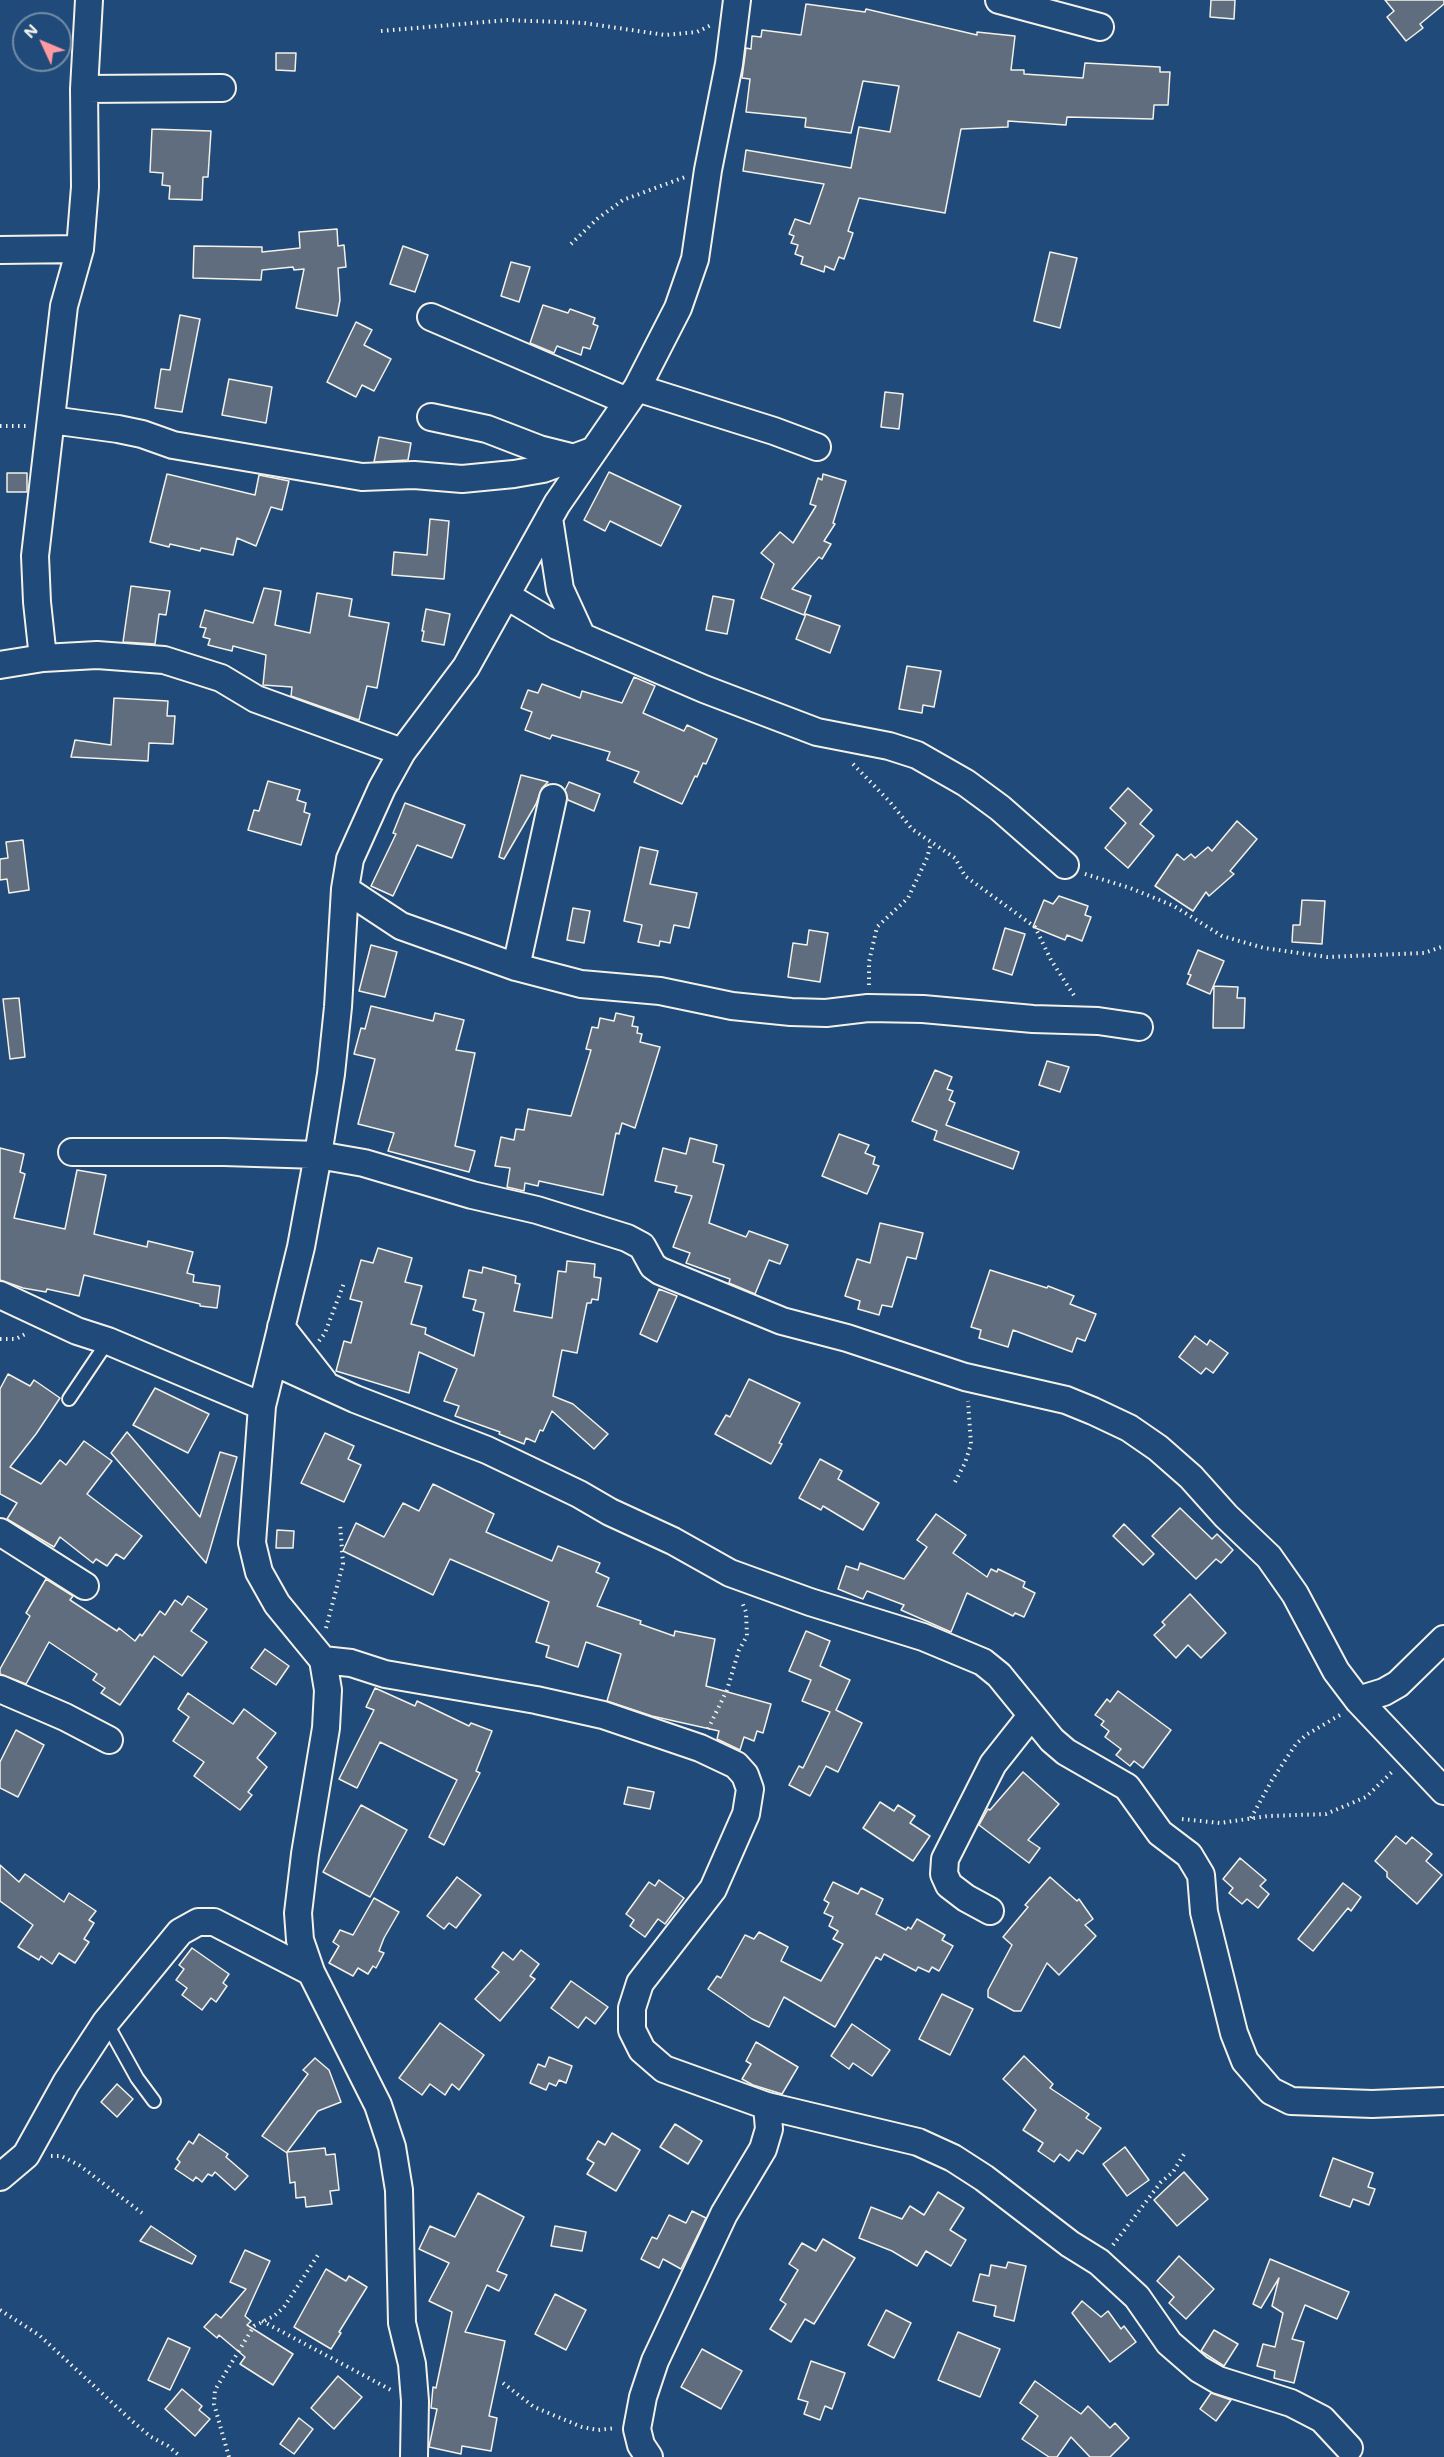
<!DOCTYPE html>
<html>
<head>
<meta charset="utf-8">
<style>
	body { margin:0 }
	#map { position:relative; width:1444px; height:2457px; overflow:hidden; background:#1f4a7a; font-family:Mali,sans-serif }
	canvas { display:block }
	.north { position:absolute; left:12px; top:12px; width:60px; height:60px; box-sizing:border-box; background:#1f4a7a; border:2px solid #748da6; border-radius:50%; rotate:314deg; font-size:16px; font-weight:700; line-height:24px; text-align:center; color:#f4f1e8 }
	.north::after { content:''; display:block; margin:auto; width:21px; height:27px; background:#ff9aa2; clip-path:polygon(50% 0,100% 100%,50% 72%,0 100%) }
</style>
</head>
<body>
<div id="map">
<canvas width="1444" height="2457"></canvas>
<div class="north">N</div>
</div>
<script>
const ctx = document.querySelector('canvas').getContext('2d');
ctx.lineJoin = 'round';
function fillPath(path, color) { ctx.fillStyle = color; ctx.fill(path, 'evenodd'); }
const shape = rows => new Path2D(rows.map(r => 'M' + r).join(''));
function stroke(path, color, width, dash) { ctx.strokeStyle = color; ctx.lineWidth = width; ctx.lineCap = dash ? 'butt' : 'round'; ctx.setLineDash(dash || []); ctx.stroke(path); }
const building = shape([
	[1211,0,1235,0,1234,19,1210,17,1211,0],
	[1385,0,1444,0,1444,4,1420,24,1423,28,1406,41,1387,17,1394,11,1385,0],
	[806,4,865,12,866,9,977,35,977,32,1015,36,1011,70,1024,70,1024,74,1083,78,1085,63,1160,67,1160,72,1170,72,1168,105,1154,105,1153,119,1067,117,1066,125,1008,121,1008,127,961,129,945,213,859,198,848,231,853,233,844,259,839,257,834,270,825,266,824,272,801,264,803,257,795,254,798,245,791,243,794,236,789,234,795,219,810,224,824,184,743,171,746,150,851,168,859,127,890,132,899,86,863,81,851,133,805,127,806,118,746,112,750,79,742,78,746,48,751,49,752,36,761,37,762,30,801,35,806,4],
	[276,53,296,53,295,71,276,70,276,53],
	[152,129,211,131,208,177,203,177,202,200,169,199,170,186,162,185,163,173,150,172,152,129],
	[337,229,338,246,344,245,346,267,338,268,340,300,337,316,296,308,304,269,294,270,293,267,262,270,261,280,193,278,194,246,262,247,262,252,300,248,299,232,337,229],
	[403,246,428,255,415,292,390,284,403,246],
	[1050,252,1077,258,1060,328,1034,321,1050,252],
	[511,262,530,267,519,302,501,296,511,262],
	[543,305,568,313,570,309,595,318,593,324,598,326,590,349,583,347,581,355,557,346,554,353,530,343,543,305],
	[180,315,200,319,182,412,155,408,161,369,170,370,180,315],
	[356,322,372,330,364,345,391,359,374,391,362,385,356,397,327,382,356,322],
	[229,379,272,387,266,423,222,415,229,379],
	[885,392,903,394,899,429,881,427,885,392],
	[379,437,411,443,408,460,374,462,379,437],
	[609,472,681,506,661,546,610,521,605,531,584,520,609,472],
	[7,473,27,473,27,492,7,492,7,473],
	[167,474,255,495,259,475,289,481,282,510,271,507,256,546,237,538,233,555,201,548,200,551,170,544,169,547,150,542,167,474],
	[823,474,846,481,833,523,835,524,824,541,831,544,822,559,819,557,792,589,811,596,804,615,761,598,774,564,761,553,780,532,793,543,816,506,810,504,818,478,822,480,823,474],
	[430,519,449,521,444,579,392,575,394,552,427,555,430,519],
	[131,586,170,591,166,615,159,614,155,644,123,642,131,586],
	[264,588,281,591,275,625,310,633,317,593,352,599,349,616,389,623,377,688,367,686,359,720,291,696,292,687,263,685,266,655,233,646,232,651,208,645,210,639,203,637,206,628,200,627,205,610,253,623,264,588],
	[713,596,734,600,727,634,706,630,713,596],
	[426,609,450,614,444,645,422,641,424,631,422,631,426,609],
	[806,614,840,626,830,653,796,639,806,614],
	[907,666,941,671,934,707,923,705,922,713,899,709,907,666],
	[634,677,655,686,643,713,684,731,687,725,717,739,706,764,703,763,697,777,695,776,682,804,634,782,639,772,607,760,610,752,552,735,550,739,525,730,532,712,521,708,528,690,538,693,542,684,580,698,582,691,622,703,634,677],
	[114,698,168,701,167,716,175,716,173,744,149,743,148,761,71,757,75,740,111,745,114,698],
	[521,775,548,782,542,788,536,804,504,859,499,857,521,775],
	[268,781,300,790,297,800,306,803,304,812,310,814,301,845,248,830,254,810,259,811,268,781],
	[569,782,600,794,594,811,568,800,565,790,569,782],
	[1128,788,1152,810,1140,824,1154,836,1128,868,1105,848,1126,823,1110,808,1128,788],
	[405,803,465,825,452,858,417,845,393,896,371,886,396,834,393,833,405,803],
	[1237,821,1257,839,1230,871,1234,874,1209,896,1206,892,1193,911,1155,886,1177,854,1184,860,1191,854,1195,858,1208,847,1212,851,1237,821],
	[23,840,29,890,9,893,7,879,0,880,0,859,8,858,6,842,23,840],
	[640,847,658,851,650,884,697,893,689,928,674,925,670,943,660,941,659,946,638,942,642,925,624,921,640,847],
	[1059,896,1088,906,1085,915,1091,917,1082,941,1067,935,1065,940,1033,927,1044,900,1053,904,1059,896],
	[1302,900,1325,901,1322,944,1292,942,1293,925,1300,925,1302,900],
	[573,908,590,911,584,943,567,940,573,908],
	[1005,928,1025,934,1012,975,993,969,1005,928],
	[809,930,828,933,820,982,788,977,793,943,807,945,809,930],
	[371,945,397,952,385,997,359,991,371,945],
	[1198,950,1224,961,1210,994,1187,984,1191,975,1188,974,1198,950],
	[1214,986,1238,987,1237,998,1245,998,1244,1028,1213,1028,1214,986],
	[19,998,25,1057,10,1059,3,999,19,998],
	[371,1006,433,1021,435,1013,464,1020,456,1050,475,1053,455,1146,475,1151,469,1172,388,1151,394,1133,358,1124,375,1059,354,1054,361,1028,365,1029,371,1006],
	[616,1013,634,1017,632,1026,638,1027,637,1033,642,1034,640,1042,660,1047,635,1128,622,1123,619,1134,616,1133,603,1195,539,1181,538,1186,525,1183,524,1191,507,1187,510,1168,495,1166,501,1137,514,1140,516,1129,524,1130,528,1109,571,1116,591,1050,586,1049,592,1027,598,1028,600,1018,614,1021,616,1013],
	[1047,1061,1069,1067,1060,1092,1039,1085,1047,1061],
	[935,1070,952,1077,947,1089,953,1091,949,1100,955,1103,946,1125,1019,1152,1013,1169,934,1140,937,1131,912,1121,935,1070],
	[839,1134,869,1145,865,1153,875,1157,873,1164,879,1166,867,1194,822,1176,839,1134],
	[690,1138,717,1145,713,1162,724,1165,709,1223,746,1237,749,1231,788,1245,780,1264,769,1260,755,1294,729,1283,730,1279,686,1263,690,1253,673,1247,692,1196,675,1192,677,1186,655,1181,663,1148,686,1154,690,1138],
	[0,1148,24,1154,20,1172,25,1174,14,1218,65,1229,77,1170,106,1175,94,1234,147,1247,148,1241,193,1252,187,1273,194,1275,193,1282,220,1286,217,1308,200,1306,200,1304,84,1275,79,1296,47,1289,46,1292,23,1288,0,1280,0,1148],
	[880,1223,923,1233,916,1259,907,1257,892,1307,882,1305,879,1315,858,1309,860,1301,845,1296,857,1259,870,1263,880,1223],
	[378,1248,412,1258,405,1282,422,1286,411,1324,426,1328,425,1334,474,1356,484,1313,473,1310,476,1300,463,1297,469,1270,482,1273,483,1267,516,1276,515,1283,520,1284,514,1311,552,1318,558,1271,566,1272,567,1261,595,1264,594,1277,601,1278,598,1300,592,1299,591,1303,587,1303,577,1353,562,1350,553,1396,573,1404,608,1434,594,1449,552,1411,543,1431,540,1430,535,1442,526,1438,524,1444,499,1434,500,1432,455,1416,459,1406,444,1401,457,1369,419,1352,409,1393,336,1371,344,1341,351,1343,362,1302,350,1299,361,1260,373,1263,378,1248],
	[990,1270,1047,1288,1048,1286,1074,1296,1070,1304,1096,1314,1085,1341,1077,1338,1072,1352,1013,1330,1008,1347,979,1338,981,1330,971,1327,990,1270],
	[659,1289,677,1296,657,1342,640,1334,659,1289],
	[1195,1336,1207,1345,1210,1340,1228,1353,1213,1373,1206,1368,1201,1374,1179,1357,1195,1336],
	[8,1374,30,1386,34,1380,60,1398,36,1434,10,1467,41,1484,60,1460,66,1465,84,1441,112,1461,87,1494,142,1536,124,1559,116,1554,107,1566,96,1559,93,1563,60,1537,54,1547,7,1519,17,1503,0,1494,0,1389,8,1374],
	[749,1379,800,1403,779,1443,782,1444,771,1464,715,1434,726,1415,730,1417,749,1379],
	[155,1388,209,1414,188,1453,133,1425,155,1388],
	[127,1432,200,1517,220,1452,237,1457,206,1563,111,1453,127,1432],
	[325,1433,354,1446,348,1459,361,1465,344,1502,301,1483,325,1433],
	[820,1459,842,1471,838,1479,879,1503,863,1530,823,1506,821,1510,799,1498,820,1459],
	[433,1484,494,1514,486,1532,552,1561,558,1546,600,1563,596,1572,609,1578,597,1606,641,1621,640,1624,674,1636,675,1631,715,1639,706,1686,771,1704,763,1733,757,1731,754,1741,744,1737,740,1750,717,1739,719,1731,652,1716,607,1701,621,1654,586,1642,578,1667,546,1657,549,1646,536,1642,549,1602,450,1559,433,1595,343,1551,356,1523,384,1537,403,1503,419,1511,433,1484],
	[1180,1508,1212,1539,1217,1534,1233,1550,1221,1563,1216,1559,1196,1579,1152,1536,1180,1508],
	[936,1514,966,1535,953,1553,987,1577,991,1569,997,1572,998,1569,1025,1582,1023,1587,1035,1593,1024,1617,1015,1613,1013,1616,967,1593,951,1632,901,1610,904,1605,867,1591,863,1599,838,1589,846,1566,858,1570,860,1563,904,1579,927,1547,917,1540,936,1514],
	[1124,1524,1154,1554,1143,1565,1113,1536,1124,1524],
	[277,1530,294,1531,293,1548,276,1548,277,1530],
	[46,1579,73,1596,70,1600,117,1631,119,1628,135,1641,140,1634,142,1636,160,1611,165,1615,175,1600,182,1605,188,1596,207,1609,191,1631,207,1642,182,1676,154,1656,120,1705,101,1693,105,1688,93,1680,97,1674,49,1642,26,1684,0,1674,0,1669,30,1616,26,1613,46,1579],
	[1190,1594,1226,1633,1201,1658,1188,1645,1176,1658,1154,1635,1165,1625,1162,1622,1190,1594],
	[806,1631,830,1641,820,1666,850,1680,836,1710,862,1723,838,1772,826,1766,810,1796,789,1785,799,1766,803,1768,830,1712,802,1701,811,1680,789,1671,806,1631],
	[265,1649,289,1666,276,1685,251,1668,265,1649],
	[375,1688,415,1706,417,1701,469,1726,471,1723,492,1731,476,1771,480,1773,444,1845,429,1837,457,1780,380,1742,357,1788,339,1779,374,1710,366,1707,375,1688],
	[1118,1691,1171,1730,1143,1768,1134,1761,1130,1766,1116,1755,1121,1749,1105,1737,1109,1731,1101,1725,1104,1721,1095,1715,1107,1699,1110,1702,1118,1691],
	[188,1693,233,1724,244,1709,276,1733,257,1758,267,1767,248,1792,252,1795,240,1810,194,1776,204,1762,173,1741,189,1717,178,1709,188,1693],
	[16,1730,44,1745,18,1797,0,1788,0,1762,16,1730],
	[1023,1772,1059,1804,1028,1840,1040,1848,1029,1863,979,1825,988,1809,990,1810,1023,1772],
	[628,1787,654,1792,650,1809,624,1804,628,1787],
	[880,1802,894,1811,898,1805,915,1816,910,1823,930,1836,913,1861,863,1828,880,1802],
	[361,1805,407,1830,370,1897,323,1872,361,1805],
	[1396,1836,1406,1844,1412,1837,1432,1854,1426,1861,1442,1875,1417,1904,1387,1877,1387,1872,1375,1861,1396,1836],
	[1240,1858,1266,1880,1260,1886,1269,1894,1258,1908,1247,1899,1242,1904,1229,1893,1233,1888,1223,1879,1240,1858],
	[0,1865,19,1882,25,1874,64,1902,69,1893,96,1911,89,1920,94,1923,84,1939,89,1942,75,1963,59,1953,52,1964,41,1956,39,1960,18,1947,33,1925,0,1901,0,1865],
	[457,1877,481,1895,456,1928,449,1923,444,1929,427,1916,457,1877],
	[1050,1877,1077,1901,1079,1899,1093,1919,1085,1925,1096,1936,1059,1975,1047,1963,1021,2011,1014,2011,988,1997,988,1990,1012,1945,1003,1937,1028,1907,1025,1905,1050,1877],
	[659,1880,684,1898,665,1924,658,1919,645,1937,630,1926,634,1920,626,1914,649,1882,655,1886,659,1880],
	[833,1882,858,1894,861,1888,883,1899,876,1914,906,1930,908,1927,911,1929,917,1919,945,1935,942,1940,953,1946,939,1971,932,1967,929,1972,918,1967,916,1971,884,1954,881,1960,876,1957,835,2027,784,1997,769,2027,752,2019,708,1989,717,1976,721,1978,745,1935,754,1939,759,1932,788,1947,781,1961,821,1981,843,1944,833,1939,838,1931,829,1926,833,1917,824,1913,829,1903,824,1900,833,1882],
	[1343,1883,1361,1897,1351,1911,1348,1908,1313,1951,1298,1939,1343,1883],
	[374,1898,399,1912,384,1938,379,1951,384,1953,376,1968,373,1966,368,1974,358,1968,353,1976,329,1963,339,1946,333,1942,340,1930,353,1935,374,1898],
	[192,1948,229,1974,223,1983,227,1986,216,2002,211,1998,202,2010,182,1995,187,1988,176,1980,184,1969,179,1965,192,1948],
	[521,1950,539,1964,530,1976,535,1979,500,2021,475,1999,499,1972,492,1967,503,1952,513,1960,521,1950],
	[571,1981,608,2007,595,2024,586,2017,578,2028,551,2008,571,1981],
	[942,1994,973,2009,950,2055,919,2039,942,1994],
	[440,2023,484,2055,459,2090,452,2084,445,2095,430,2084,422,2095,399,2078,440,2023],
	[852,2024,890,2050,872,2076,853,2063,849,2069,831,2056,852,2024],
	[756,2042,798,2067,782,2094,753,2085,742,2079,751,2064,746,2061,756,2042],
	[1024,2056,1053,2084,1050,2088,1089,2114,1086,2118,1101,2128,1083,2154,1077,2150,1069,2161,1060,2154,1054,2162,1038,2151,1043,2143,1023,2130,1036,2110,1003,2079,1024,2056],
	[549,2057,572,2066,566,2083,559,2080,556,2086,549,2083,546,2090,530,2083,538,2064,545,2067,549,2057],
	[315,2058,329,2070,341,2102,318,2111,287,2152,325,2148,326,2155,335,2154,339,2190,330,2191,332,2204,306,2207,305,2197,296,2198,295,2182,290,2183,287,2153,262,2136,308,2074,303,2070,315,2058],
	[117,2084,133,2099,117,2117,101,2102,117,2084],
	[675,2124,702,2141,688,2164,660,2147,675,2124],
	[612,2133,640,2150,616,2191,587,2174,594,2163,587,2159,598,2141,605,2145,612,2133],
	[199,2134,228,2154,226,2157,248,2176,235,2190,215,2172,212,2176,208,2174,202,2182,196,2177,193,2181,175,2169,180,2162,177,2159,189,2141,193,2144,199,2134],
	[1125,2147,1149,2180,1127,2196,1103,2164,1125,2147],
	[1333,2158,1373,2173,1368,2187,1375,2189,1369,2205,1353,2199,1350,2207,1320,2196,1333,2158],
	[1184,2172,1208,2199,1177,2226,1154,2200,1184,2172],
	[938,2192,964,2208,950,2230,966,2240,951,2266,926,2251,917,2266,892,2251,859,2238,871,2207,902,2219,910,2206,924,2215,938,2192],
	[478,2193,524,2217,497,2271,507,2275,499,2291,487,2285,465,2332,505,2341,489,2416,497,2418,491,2451,462,2446,461,2454,429,2447,437,2409,431,2408,433,2387,436,2388,452,2312,429,2301,449,2263,419,2249,430,2226,455,2237,478,2193],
	[692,2211,706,2218,681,2269,663,2259,659,2268,641,2259,652,2237,657,2239,669,2215,686,2223,692,2211],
	[151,2226,196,2256,192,2264,140,2241,151,2226],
	[555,2226,586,2232,582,2251,551,2246,555,2226],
	[823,2239,855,2258,814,2324,805,2319,791,2342,770,2329,786,2304,780,2300,798,2270,789,2264,802,2243,816,2251,823,2239],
	[245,2250,270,2261,245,2316,251,2321,247,2325,293,2354,273,2385,240,2364,245,2357,219,2335,217,2338,204,2327,216,2314,221,2318,246,2289,230,2282,245,2250],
	[1179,2256,1214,2289,1186,2319,1169,2303,1174,2297,1157,2281,1179,2256],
	[1270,2259,1349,2292,1337,2319,1305,2305,1292,2339,1304,2342,1294,2383,1274,2378,1275,2371,1257,2366,1263,2344,1275,2347,1283,2313,1272,2306,1279,2278,1261,2308,1253,2304,1270,2259],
	[1008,2262,1026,2266,1014,2321,994,2316,996,2306,973,2301,980,2274,989,2276,991,2265,1006,2268,1008,2262],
	[326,2269,346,2281,349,2276,367,2287,339,2332,341,2333,331,2349,294,2327,326,2269],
	[555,2294,586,2310,566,2350,535,2334,555,2294],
	[1082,2301,1101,2317,1108,2311,1121,2329,1124,2326,1136,2342,1110,2362,1072,2313,1082,2301],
	[886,2310,911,2323,894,2358,868,2345,886,2310],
	[1214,2330,1238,2344,1224,2366,1201,2351,1214,2330],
	[958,2332,1000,2349,980,2397,938,2380,958,2332],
	[168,2338,190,2348,170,2390,148,2380,168,2338],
	[702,2349,742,2371,721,2409,681,2387,702,2349],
	[811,2361,845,2373,832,2409,825,2406,820,2420,804,2414,808,2402,798,2399,811,2361],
	[338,2376,362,2397,334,2429,311,2408,338,2376],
	[1035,2381,1081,2414,1088,2406,1110,2428,1115,2423,1129,2438,1110,2457,1090,2457,1071,2437,1057,2457,1049,2457,1022,2439,1038,2416,1020,2403,1035,2381],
	[182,2389,202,2406,199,2410,210,2419,195,2436,165,2409,182,2389],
	[1211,2393,1231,2400,1216,2421,1200,2409,1211,2393],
	[299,2418,313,2429,294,2454,280,2444,299,2418]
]);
const path = shape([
	[381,31,508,20,584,23,665,35,697,32,711,25],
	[571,244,597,219,623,200,685,177],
	[0,426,29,426],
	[853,764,890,802,912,829,955,858,965,876,1035,927,1051,960,1075,997],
	[1085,874,1130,888,1174,906,1222,936,1264,948,1327,957,1424,953,1444,946],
	[869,985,869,962,877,927,908,898,927,858,931,843],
	[0,1339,16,1339,27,1333],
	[319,1341,325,1333,344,1283],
	[955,1482,965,1463,971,1444,968,1401],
	[326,1628,343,1564,340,1523],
	[708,1729,727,1690,739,1650,747,1636,746,1612,742,1602],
	[1251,1818,1272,1780,1296,1744,1306,1735,1340,1715],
	[1182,1819,1220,1823,1268,1816,1326,1814,1366,1797,1394,1770],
	[51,2156,61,2156,79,2165,142,2213],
	[1113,2245,1161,2182,1173,2172,1186,2151],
	[0,2310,39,2335,132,2421,151,2437,168,2446,181,2457],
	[262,2321,391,2390],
	[503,2383,534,2407,582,2427,598,2430,616,2428],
	[229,2457,214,2404,215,2390,254,2326,274,2316,284,2307,318,2255]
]);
const lane = shape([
	[69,1399,108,1341],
	[106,2022,137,2078,154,2101]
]);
const street = shape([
	[999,0,1100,27],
	[84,89,222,88],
	[0,250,80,249],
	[431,317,627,401],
	[637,388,774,431,817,447],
	[431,417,487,429,539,449,575,458],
	[51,420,118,429,142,434,173,445,362,477,414,475,462,479,514,474,543,469,592,451],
	[549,518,560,589,582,637],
	[507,596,557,626,704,689,817,732,889,746,917,755,966,783,1000,808,1065,865],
	[43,658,37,602,35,556,64,306,80,249,85,187,84,89,89,0],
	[0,665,43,658,97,655,164,660,221,678,256,699,402,752],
	[345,889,401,926,516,967,581,984,660,991,732,1006,791,1012,826,1013,868,1008,923,1009,1033,1019,1098,1021,1139,1027],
	[516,967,553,798],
	[72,1152,224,1152,318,1155,364,1163,472,1195,537,1210,627,1238,642,1246,653,1266,660,1271,782,1321,847,1338,965,1377,1066,1400,1093,1411,1129,1428,1158,1448,1191,1477,1226,1516,1269,1557,1295,1594,1336,1671,1358,1700,1444,1791],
	[0,1295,77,1331,108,1341,262,1406],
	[281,1327,324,1382],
	[274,1362,355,1399,487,1450,579,1494,610,1512,673,1541,730,1573,810,1602,923,1637,983,1662,999,1675,1052,1740,1066,1752,1127,1787,1160,1833,1189,1855,1201,1875,1204,1912,1234,2033,1245,2061,1271,2091,1291,2101,1372,2104,1444,2101],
	[0,1532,85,1586],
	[323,1660,351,1663,385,1674,536,1700,603,1715,700,1748,736,1765,745,1775,750,1789,746,1814,713,1889,640,1983,632,2008,632,2030,642,2050,664,2069,767,2106,918,2142,953,2158,984,2178,1070,2244,1099,2262,1137,2297,1169,2343,1199,2369,1218,2380,1291,2403,1322,2419,1349,2448],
	[0,1689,65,1717,109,1740],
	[1358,1700,1384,1692,1398,1684,1444,1639],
	[990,1911,966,1898,949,1885,944,1874,945,1859,993,1764,1031,1716],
	[0,2177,26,2155,66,2083,106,2022,180,1932,198,1922,214,1922,311,1972],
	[414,2457,415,2401,412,2364,402,2323,399,2190,392,2147,378,2105,311,1972,300,1940,298,1913,305,1854,326,1728,328,1690,323,1660,277,1604,259,1572,252,1543,262,1406,301,1247,318,1155,331,1074,338,1007,345,889,350,859,382,788,402,752,466,667,557,504,637,388,678,308,695,259,708,170,729,64,737,0],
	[649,2457,641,2445,637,2429,643,2397,655,2361,724,2214,763,2149,769,2129,767,2106]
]);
fillPath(building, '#5f6d7f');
stroke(building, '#f4f1e8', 1.5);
stroke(lane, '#f4f1e8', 16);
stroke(street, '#f4f1e8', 30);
stroke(path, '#f4f1e8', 4, [1.5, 4.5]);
stroke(lane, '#1f4a7a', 12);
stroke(street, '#1f4a7a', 26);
</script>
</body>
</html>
